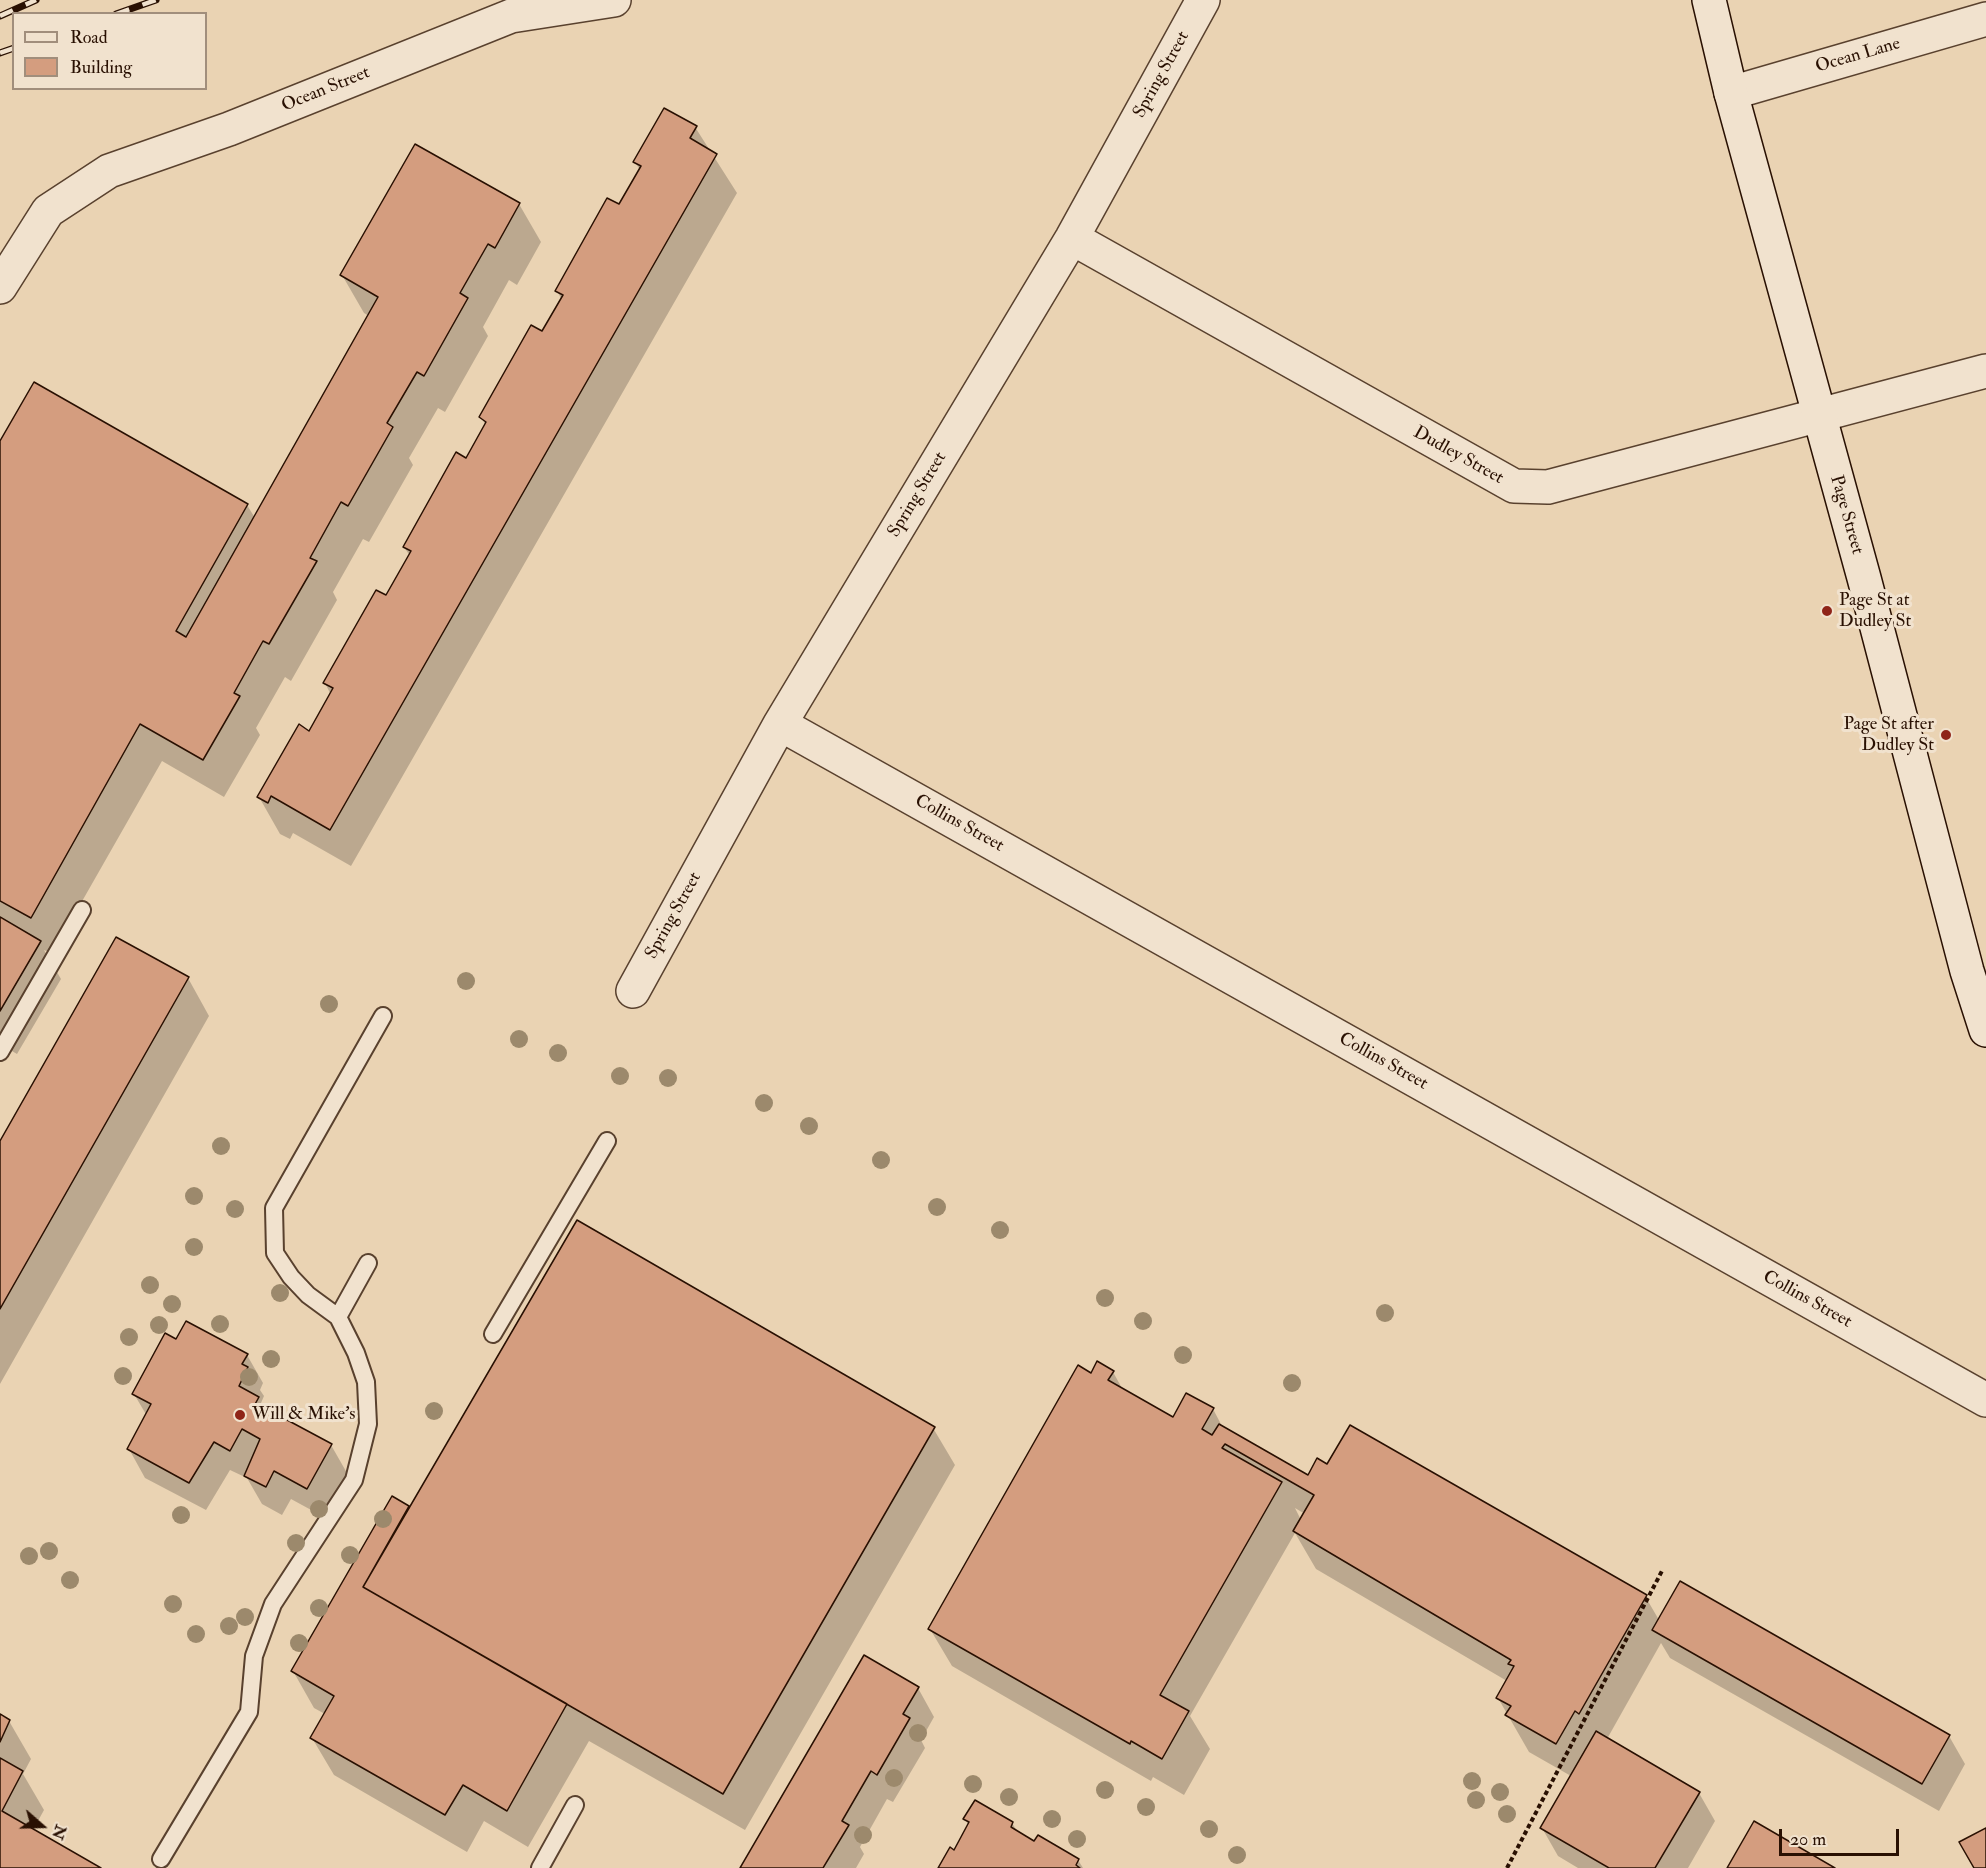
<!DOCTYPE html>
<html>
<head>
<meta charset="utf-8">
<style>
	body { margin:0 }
	#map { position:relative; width:1986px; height:1868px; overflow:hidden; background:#ead3b3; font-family:"IM FELL Double Pica",serif }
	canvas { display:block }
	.legend { position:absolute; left:12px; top:12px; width:195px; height:78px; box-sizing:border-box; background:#f1e2ce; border:2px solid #a18e7c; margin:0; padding:8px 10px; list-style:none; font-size:18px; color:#291002 }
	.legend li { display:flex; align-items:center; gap:12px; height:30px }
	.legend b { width:30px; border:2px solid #a18e7c }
	.north { position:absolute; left:12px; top:1796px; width:60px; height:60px; -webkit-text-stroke:4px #f1e2ce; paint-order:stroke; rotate:110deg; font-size:16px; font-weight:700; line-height:24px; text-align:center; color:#291002 }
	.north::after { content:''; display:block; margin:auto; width:21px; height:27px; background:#291002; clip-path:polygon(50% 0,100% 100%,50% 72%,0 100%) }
	.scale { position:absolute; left:1779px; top:1829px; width:120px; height:27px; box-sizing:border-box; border:3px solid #291002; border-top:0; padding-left:8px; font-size:18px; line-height:21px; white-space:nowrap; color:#291002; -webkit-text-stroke:4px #f1e2ce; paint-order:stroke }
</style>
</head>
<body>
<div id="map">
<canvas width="1986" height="1868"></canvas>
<ul class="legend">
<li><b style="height:8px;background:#f1e2ce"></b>Road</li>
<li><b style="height:16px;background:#d49d7f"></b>Building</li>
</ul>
<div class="north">N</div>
<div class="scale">20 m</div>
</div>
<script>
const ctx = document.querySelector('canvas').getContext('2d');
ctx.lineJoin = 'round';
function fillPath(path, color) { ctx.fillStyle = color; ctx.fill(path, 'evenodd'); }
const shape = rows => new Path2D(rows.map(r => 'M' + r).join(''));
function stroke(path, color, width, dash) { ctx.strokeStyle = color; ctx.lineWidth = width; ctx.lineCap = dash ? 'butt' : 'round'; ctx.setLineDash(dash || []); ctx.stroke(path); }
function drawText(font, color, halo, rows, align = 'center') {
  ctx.font = font + ' "IM FELL Double Pica",serif'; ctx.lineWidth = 6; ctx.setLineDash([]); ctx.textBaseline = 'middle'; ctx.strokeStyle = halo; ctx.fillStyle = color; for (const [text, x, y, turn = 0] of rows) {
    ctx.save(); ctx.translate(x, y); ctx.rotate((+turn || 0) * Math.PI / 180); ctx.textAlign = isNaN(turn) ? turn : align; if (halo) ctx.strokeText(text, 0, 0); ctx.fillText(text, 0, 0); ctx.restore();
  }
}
const shadow = shape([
	[695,127,737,193,351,866,293,833,290,839,280,834,259,797,310,733,331,695,325,683,387,598,410,556,404,547,466,460,486,426,481,417,542,333,562,300,557,291,620,206,640,170,635,162],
	[416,146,519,204,541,242,517,285,509,280,483,327,488,336,445,412,438,408,409,458,413,465,369,542,363,539,333,592,337,600,291,681,285,677,256,728,260,735,224,797,162,761,52,954,44,950,61,979,17,1054,0,1044,0,444,247,505,255,518,369,316,364,313,342,275],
	[188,978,209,1016,0,1384,0,1144],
	[177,1341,247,1355,263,1383,260,1390,264,1396,261,1403,268,1416,331,1445,347,1473,324,1517,291,1499,282,1515,262,1504,247,1478,230,1470,206,1510,145,1478,129,1449,147,1416,134,1394],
	[1113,1372,1123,1390,1173,1419,1213,1409,1223,1428,1308,1477,1645,1596,1659,1620,1949,1736,1965,1764,1939,1811,1670,1658,1661,1643,1607,1739,1699,1793,1715,1821,1688,1868,1578,1868,1558,1856,1542,1828,1571,1776,1529,1752,1498,1698,1507,1681,1316,1569,1295,1533,1190,1716,1210,1749,1184,1795,1153,1777,1151,1781,952,1666,930,1629,1092,1375],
	[1295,1508,1305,1514,1301,1520],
	[933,1428,955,1465,745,1830,589,1741,528,1847,484,1821,467,1852,334,1775,312,1738,325,1714,314,1708,293,1671,392,1498,410,1508],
	[918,1688,934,1717,921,1740,925,1748,893,1802,887,1799,860,1847,864,1854,856,1868,741,1868],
	[0,1716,9,1721,31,1759,23,1774,44,1810,33,1830,98,1868,0,1868],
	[965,1819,1012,1823,1019,1834,1035,1843,1078,1860,1083,1868,940,1868,955,1852,969,1826]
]);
const building = shape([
	[664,108,697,126,690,138,717,154,330,830,271,796,268,803,257,797,299,724,309,731,333,688,323,683,376,590,386,595,411,551,403,547,456,452,466,458,486,422,479,417,531,325,542,331,563,295,555,291,607,198,619,204,641,166,633,162,664,108],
	[415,144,520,203,495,248,488,244,460,293,468,298,424,376,417,372,387,423,393,427,348,506,341,502,310,558,317,561,269,644,263,641,234,693,240,696,203,760,140,724,31,918,0,901,0,441,34,382,248,504,176,631,186,637,378,297,340,275,415,144],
	[0,917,41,941,0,1011,0,917],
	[116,937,189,977,0,1309,0,1141,116,937],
	[577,1220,935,1427,723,1794,363,1587,577,1220],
	[186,1321,248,1354,242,1364,248,1367,239,1386,259,1397,254,1406,274,1417,276,1414,332,1444,307,1489,274,1471,266,1487,244,1476,260,1439,242,1429,230,1451,214,1442,189,1483,127,1449,151,1404,132,1394,165,1333,176,1339,186,1321],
	[1097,1361,1114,1371,1108,1380,1173,1417,1186,1393,1214,1408,1202,1429,1212,1435,1219,1424,1308,1475,1317,1458,1327,1464,1350,1425,1647,1595,1579,1714,1575,1711,1556,1744,1505,1715,1511,1706,1496,1698,1514,1666,1508,1664,1511,1660,1293,1531,1314,1495,1225,1444,1222,1448,1282,1482,1160,1695,1189,1711,1162,1759,1131,1741,1130,1744,928,1629,1078,1365,1091,1373,1097,1361],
	[392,1496,409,1506,363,1587,567,1704,507,1811,463,1785,445,1815,310,1738,334,1696,291,1671,392,1496],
	[1680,1581,1950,1735,1922,1784,1652,1630,1680,1581],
	[864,1655,919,1687,903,1714,910,1718,877,1775,871,1771,842,1821,849,1825,823,1868,740,1868,864,1655],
	[0,1714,10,1720,0,1742,0,1714],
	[1596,1731,1700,1792,1655,1868,1609,1868,1540,1828,1596,1731],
	[0,1758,23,1771,2,1811,101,1868,0,1868,0,1758],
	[975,1800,1013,1822,1011,1827,1034,1841,1038,1835,1079,1859,1076,1865,1080,1868,938,1868,950,1847,954,1850,969,1822,963,1819,975,1800],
	[1754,1821,1835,1868,1727,1868,1754,1821],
	[1986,1828,1986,1868,1974,1868,1959,1842,1986,1828]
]);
const path = shape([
	[1507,1868,1663,1569]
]);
const service = shape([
	[0,1052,82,910],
	[338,1317,368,1263],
	[493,1334,607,1141],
	[161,1859,249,1712,254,1656,273,1604,354,1480,368,1424,366,1382,356,1353,338,1317,308,1295,291,1277,275,1253,274,1208,383,1016],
	[540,1868,575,1805]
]);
const minor = shape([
	[1731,93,1986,19],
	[1072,238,1514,486,1548,487,1986,371],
	[0,287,48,211,109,171,229,129,511,16,614,0],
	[780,724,1986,1400],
	[633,991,780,724,1072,238,1203,0]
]);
const secondary = shape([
	[1709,0,1731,93,1864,578,1967,971,1986,1030]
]);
const rail = shape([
	[116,14,156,0],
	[0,16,36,0],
	[0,53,14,48]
]);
const trees = [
	[466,981],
	[329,1004],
	[519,1039],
	[558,1053],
	[620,1076],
	[668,1078],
	[764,1103],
	[809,1126],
	[221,1146],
	[881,1160],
	[194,1196],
	[937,1207],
	[235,1209],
	[1000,1230],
	[194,1247],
	[150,1285],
	[280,1293],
	[1105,1298],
	[172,1304],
	[1385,1313],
	[1143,1321],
	[220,1324],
	[159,1325],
	[129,1337],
	[1183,1355],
	[271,1359],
	[123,1376],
	[249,1377],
	[1292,1383],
	[434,1411],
	[319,1509],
	[181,1515],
	[383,1519],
	[296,1543],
	[49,1551],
	[350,1555],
	[29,1556],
	[70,1580],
	[173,1604],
	[319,1608],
	[245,1617],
	[229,1626],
	[196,1634],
	[299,1643],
	[918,1733],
	[894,1778],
	[1472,1781],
	[973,1784],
	[1105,1790],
	[1500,1792],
	[1009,1797],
	[1476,1800],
	[1146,1807],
	[1507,1814],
	[1052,1819],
	[1209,1829],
	[863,1835],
	[1077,1839],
	[1237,1855]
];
const markers = [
	[1827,611,6,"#8f2418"],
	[1946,735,6,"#8f2418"],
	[240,1415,6,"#8f2418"]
];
const streetNames = [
	["Ocean Lane",1858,56,-16],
	["Spring Street",1162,75,-61],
	["Ocean Street",326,90,-22],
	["Dudley Street",1458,456,29],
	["Spring Street",918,495,-59],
	["Page Street",1846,515,74],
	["Collins Street",959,824,29],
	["Spring Street",674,916,-61],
	["Collins Street",1383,1062,29],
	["Collins Street",1807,1300,29]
];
const poiNames = [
	["Page St at",1839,601],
	["Dudley St",1839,622],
	["Page St after",1934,725,"right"],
	["Dudley St",1934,746,"right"],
	["Will & Mike's",252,1415]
];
fillPath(shadow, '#0003');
fillPath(building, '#d49d7f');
stroke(building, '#291002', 1.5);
stroke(service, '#59412e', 20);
stroke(minor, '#59412e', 36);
stroke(secondary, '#291002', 36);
stroke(path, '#291002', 4, [4.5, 3]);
stroke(service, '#f1e2ce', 16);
stroke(minor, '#f1e2ce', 33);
stroke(secondary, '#f1e2ce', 33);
stroke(rail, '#291002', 7);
stroke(rail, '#f1e2ce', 4.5, [14]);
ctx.fillStyle = '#9c896c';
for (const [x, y] of trees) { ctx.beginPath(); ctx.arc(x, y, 9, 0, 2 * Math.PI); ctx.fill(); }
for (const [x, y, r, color] of markers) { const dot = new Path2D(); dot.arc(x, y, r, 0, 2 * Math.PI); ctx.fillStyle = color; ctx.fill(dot); stroke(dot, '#f1e2ce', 2); }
drawText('18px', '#291002', '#f1e2ce', streetNames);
drawText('18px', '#291002', '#f1e2ce', poiNames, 'left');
</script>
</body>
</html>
